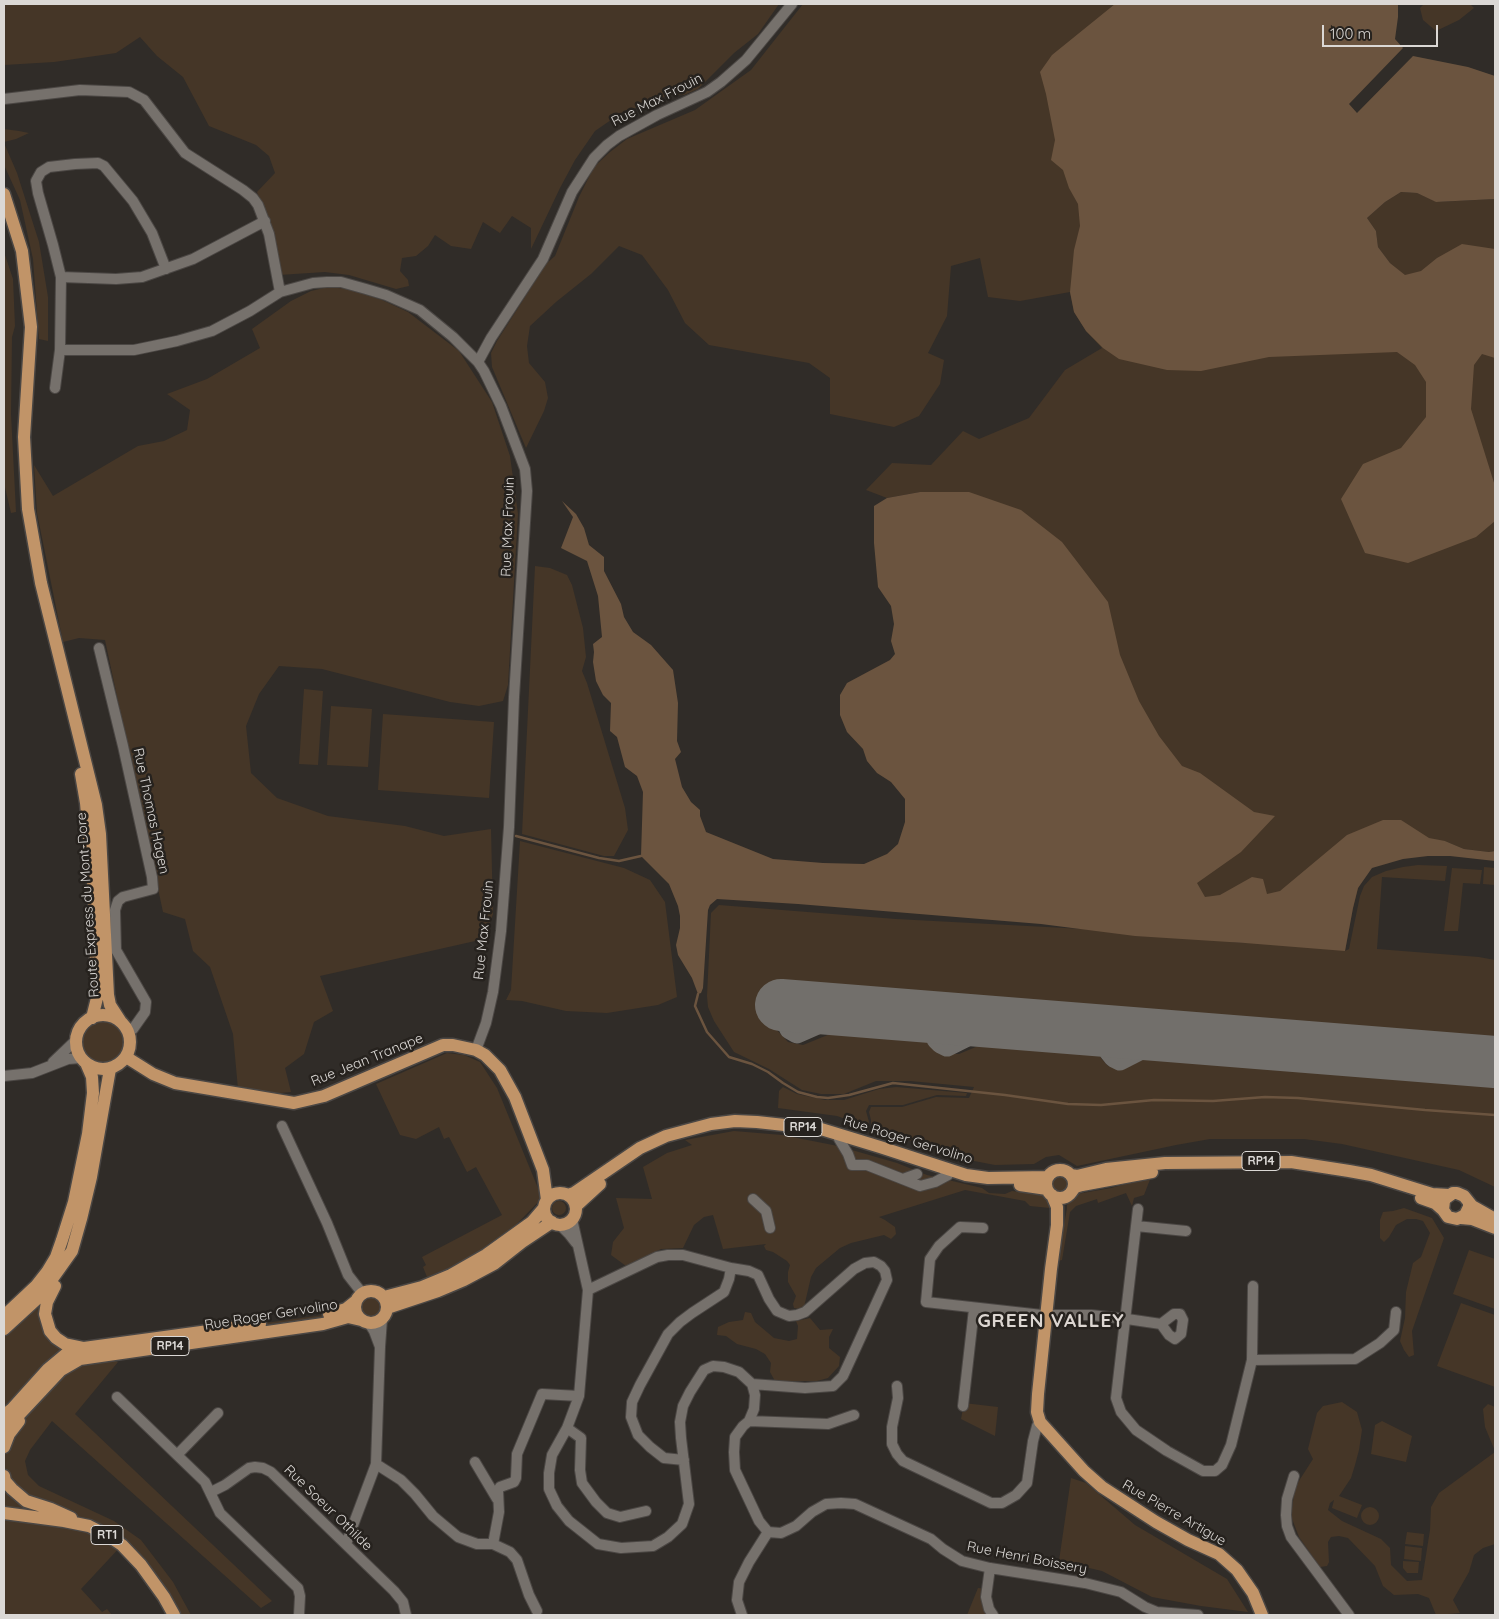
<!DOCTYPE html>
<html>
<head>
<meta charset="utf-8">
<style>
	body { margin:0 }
	#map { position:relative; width:1499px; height:1619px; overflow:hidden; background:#302c28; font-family:Quicksand,sans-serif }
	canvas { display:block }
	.frame { position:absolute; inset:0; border:5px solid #dbd8d5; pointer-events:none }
	.scale { position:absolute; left:1322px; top:25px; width:116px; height:22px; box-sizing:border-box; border:2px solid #dbd8d5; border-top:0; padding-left:6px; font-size:15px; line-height:18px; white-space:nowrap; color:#dbd8d5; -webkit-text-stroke:4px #26221e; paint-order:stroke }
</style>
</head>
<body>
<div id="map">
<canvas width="1499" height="1619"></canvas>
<div class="frame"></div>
<div class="scale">100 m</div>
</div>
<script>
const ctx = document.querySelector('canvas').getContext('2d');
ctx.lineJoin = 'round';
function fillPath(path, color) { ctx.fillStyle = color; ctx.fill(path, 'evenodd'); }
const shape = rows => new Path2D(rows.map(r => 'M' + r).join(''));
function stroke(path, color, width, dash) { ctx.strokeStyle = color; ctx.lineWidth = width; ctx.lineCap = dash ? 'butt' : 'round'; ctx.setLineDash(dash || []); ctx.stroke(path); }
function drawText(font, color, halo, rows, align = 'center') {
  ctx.font = font + ' Quicksand,sans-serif'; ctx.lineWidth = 5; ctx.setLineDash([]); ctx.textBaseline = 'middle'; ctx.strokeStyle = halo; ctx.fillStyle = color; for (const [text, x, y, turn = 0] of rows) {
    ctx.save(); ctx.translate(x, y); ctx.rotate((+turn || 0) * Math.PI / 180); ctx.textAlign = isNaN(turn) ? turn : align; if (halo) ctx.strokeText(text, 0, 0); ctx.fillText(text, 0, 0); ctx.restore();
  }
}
const green = shape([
	[4,4,779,4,758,34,734,53,698,89,684,95,671,94,643,106,624,111,595,131,575,160,560,188,531,249,531,228,512,216,500,233,483,222,471,249,451,246,435,235,428,246,416,256,402,258,400,271,408,280,409,286,396,289,349,275,325,272,279,275,270,229,257,192,275,173,269,156,256,145,209,126,183,77,157,56,140,37,116,53,54,62,4,65],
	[803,4,1146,4,1098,40,1404,275,1390,263,1378,247,1376,231,1367,218,1385,202,1401,192,1417,193,1437,202,1495,199,1495,851,1489,852,1464,849,1445,841,1409,845,1231,942,1245,943,1364,877,1358,888,1353,908,1345,951,1349,949,1360,896,1364,886,1372,877,1386,871,1403,867,1418,865,1447,866,1445,881,1382,877,1377,949,1479,957,1495,960,1495,1039,1488,1044,778,986,776,1029,788,1042,803,1045,840,1030,921,1035,940,1054,959,1054,990,1041,1100,1049,1101,1058,1108,1066,1125,1068,1157,1053,1495,1082,1495,1187,1459,1170,1342,1144,1304,1139,1210,1139,1176,1145,1077,1166,1059,1155,1046,1157,1034,1164,995,1165,969,1160,871,1128,871,1120,869,1112,871,1107,902,1107,936,1097,969,1098,974,1087,910,1081,876,1081,844,1094,821,1094,802,1090,769,1069,734,1052,714,1021,708,1007,707,996,711,913,719,905,896,919,1103,930,920,492,887,498,866,490,892,463,931,465,963,431,979,439,1029,418,1065,370,1102,348,1086,331,1074,312,1070,292,1020,301,988,297,980,258,951,266,947,316,928,353,944,360,940,384,919,416,894,427,830,414,830,378,809,363,709,345,685,323,668,290,642,255,619,246,591,274,556,302,530,326,527,346,529,363,545,382,548,398,544,411,526,448,492,367,491,353,497,341,546,264,555,256,579,197,594,167,610,152,627,139,695,110,751,70],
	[1424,4,1470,4,1474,8,1459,20,1436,31,1423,20,1420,8],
	[4,129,19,131,29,133,16,139,4,142],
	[4,143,17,173,39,242,48,297,48,341,39,339,33,259,20,200,4,165],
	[4,252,13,279,15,326,12,337,11,414,16,512,11,513,4,483],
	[328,287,349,289,382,300,408,312,459,351,492,402,510,456,518,514,508,685,503,701,479,706,450,702,322,669,279,666,259,694,246,726,251,773,277,798,328,816,405,826,444,836,491,829,493,914,484,939,320,976,333,1011,314,1022,304,1054,285,1068,291,1092,270,1094,238,1089,233,1034,210,967,193,951,185,919,163,912,105,640,79,638,63,642,37,513,34,465,53,496,138,446,164,441,187,430,190,410,167,394,207,379,260,348,252,329,291,301,311,291],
	[535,566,550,568,567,575,572,585,583,628,586,657,582,671,587,683,625,808,628,830,614,856,604,856,522,834],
	[304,689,323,691,318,765,299,764],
	[331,706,372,709,368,767,327,765],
	[383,714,494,722,489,798,378,790],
	[520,841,624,868,650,880,665,902,677,997,658,1005,607,1013,566,1011,522,1001,506,1000,511,990],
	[1484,867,1495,868,1495,885,1483,884],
	[1452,868,1482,870,1480,884,1463,883,1458,931,1444,931],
	'81 1042a23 23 0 1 1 46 0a23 23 0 1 1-46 0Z',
	[447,1053,464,1055,480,1062,497,1088,542,1198,515,1226,481,1250,456,1265,427,1277,423,1267,426,1265,422,1257,502,1215,476,1167,467,1172,449,1137,444,1139,439,1127,416,1139,400,1135,376,1084],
	[783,1087,797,1094,825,1100,844,1100,879,1089,896,1087,967,1093,966,1096,937,1095,903,1105,869,1105,866,1111,869,1122,868,1127,837,1116,778,1108,779,1091],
	[734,1131,782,1135,838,1146,897,1163,927,1175,982,1188,989,1193,1005,1194,1012,1191,1040,1194,1048,1197,1052,1204,1050,1208,1030,1206,1025,1201,965,1190,879,1217,885,1220,895,1227,896,1234,891,1239,884,1235,851,1243,840,1248,816,1268,811,1277,804,1307,799,1309,794,1308,793,1304,796,1296,788,1282,788,1272,790,1265,787,1261,773,1252,766,1250,764,1246,766,1244,723,1249,713,1215,704,1217,694,1225,683,1248,661,1249,626,1266,611,1255,613,1242,624,1228,616,1198,652,1199,643,1167,667,1153,692,1145,685,1140],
	'1052 1184a8 8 0 1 1 16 0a8 8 0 1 1-16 0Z',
	[1151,1177,1144,1195,1134,1198,1132,1206,1126,1193,1098,1203,1097,1199,1076,1206,1070,1212,1062,1260,1058,1261,1067,1208,1067,1205,1077,1194,1111,1188],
	'552 1208a7 7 0 1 1 14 0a7 7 0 1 1-14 0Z',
	[1404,1208,1432,1218,1444,1238,1412,1331,1414,1355,1409,1357,1404,1350,1400,1341,1405,1318,1406,1292,1413,1263,1421,1257,1430,1233,1423,1221,1416,1219,1407,1219,1396,1225,1389,1237,1384,1242,1380,1238,1380,1220,1383,1212,1393,1211],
	[542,1216,546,1223,386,1312,381,1331,361,1320,105,1356,118,1362,75,1414,272,1601,261,1608,52,1421,30,1450,25,1461,28,1475,39,1486,114,1521,141,1540,173,1582,191,1615,174,1615,122,1545,81,1589,102,1612,107,1609,112,1615,4,1615,4,1329,26,1308,47,1301,50,1331,84,1348,323,1315,367,1291,376,1291,380,1294,422,1287],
	[1469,1250,1495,1259,1495,1309,1453,1294],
	[1461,1303,1495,1315,1495,1387,1437,1366],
	[745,1312,751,1313,755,1322,774,1338,789,1341,797,1339,798,1326,796,1321,810,1318,820,1330,833,1329,829,1337,829,1348,840,1357,839,1366,828,1378,817,1381,775,1381,770,1372,771,1363,765,1354,756,1349,737,1344,726,1336,717,1335,718,1327,729,1322,743,1320],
	[1342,1402,1357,1412,1362,1430,1359,1450,1355,1465,1351,1478,1339,1496,1362,1505,1357,1518,1332,1508,1334,1500,1330,1503,1328,1510,1342,1521,1381,1539,1390,1548,1391,1565,1407,1581,1422,1580,1430,1530,1431,1507,1439,1493,1495,1452,1495,1544,1483,1548,1474,1555,1469,1572,1453,1600,1460,1613,1436,1615,1429,1598,1418,1594,1394,1595,1383,1586,1375,1566,1348,1538,1339,1536,1331,1537,1328,1542,1329,1562,1327,1566,1320,1567,1299,1537,1291,1516,1295,1487,1313,1459,1308,1449,1317,1413,1323,1406],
	[964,1403,998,1407,995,1436,961,1419],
	[1488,1404,1495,1407,1495,1451,1485,1427,1483,1409],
	[1382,1421,1412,1436,1406,1462,1371,1454,1375,1425],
	[1071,1478,1086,1483,1135,1525,1227,1579,1248,1612,1201,1606,1152,1597,1102,1571,1059,1561],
	'1361 1516a9 9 0 1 1 18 0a9 9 0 1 1-18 0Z',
	[1407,1532,1424,1534,1423,1546,1405,1544],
	[1405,1546,1422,1548,1421,1561,1404,1559],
	[1403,1561,1419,1562,1418,1573,1407,1573,1403,1568],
	[978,1588,987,1589,993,1615,967,1615]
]);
const water = shape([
	[1115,4,1398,4,1398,17,1395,39,1403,48,1349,104,1357,113,1413,56,1468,67,1495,76,1495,199,1436,202,1417,193,1401,192,1385,202,1367,218,1376,231,1378,247,1390,263,1405,275,1421,271,1437,258,1462,244,1495,249,1495,358,1482,354,1474,365,1471,409,1495,486,1495,521,1476,537,1408,563,1365,553,1341,499,1363,464,1401,448,1426,417,1426,382,1415,365,1397,352,1269,357,1201,371,1167,370,1119,359,1103,348,1086,331,1074,312,1070,292,1074,250,1080,226,1078,204,1069,188,1063,170,1051,160,1055,140,1046,94,1040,72,1052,55],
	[920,492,969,492,1021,510,1062,542,1108,602,1120,655,1139,701,1159,736,1182,766,1200,773,1254,812,1275,816,1241,852,1197,883,1205,897,1220,895,1252,877,1263,879,1267,894,1280,891,1347,835,1383,820,1401,820,1429,838,1445,841,1464,849,1489,852,1495,851,1495,861,1450,856,1428,856,1403,859,1372,868,1358,888,1353,908,1345,951,1245,943,1135,936,1041,924,798,904,717,899,710,905,708,910,703,988,701,993,698,994,692,978,678,955,676,945,680,928,680,916,678,906,669,884,641,856,643,792,637,776,625,767,617,737,610,731,611,703,603,695,596,681,593,662,594,652,593,644,602,637,598,596,587,561,561,548,573,517,562,501,576,514,584,528,589,545,604,557,604,571,621,604,624,617,633,632,651,645,673,670,678,703,677,741,681,752,675,759,682,787,691,802,700,810,700,816,706,832,773,859,823,863,864,864,887,854,898,844,905,822,905,799,891,782,877,773,867,761,863,749,847,732,840,715,840,695,847,683,890,660,895,654,891,641,894,624,891,606,878,587,874,543,874,506,887,498]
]);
const stream = shape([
	[516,836,599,858,619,861,641,856],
	[698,994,695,1006,707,1032,729,1057,752,1064,768,1072,783,1083,798,1092,817,1097,828,1098,849,1095,893,1083,1005,1095,1068,1104,1101,1105,1154,1100,1213,1101,1265,1097,1298,1098,1425,1110,1495,1115]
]);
const taxiway = shape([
	[819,1008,807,1002,795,1005,787,1016,787,1023,790,1029,797,1033,838,1015,853,1011],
	[964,1019,957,1015,951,1014,940,1018,936,1026,936,1031,937,1039,941,1043,947,1046,995,1022],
	[1137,1033,1130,1029,1124,1028,1113,1032,1109,1039,1108,1045,1110,1052,1114,1057,1120,1060,1167,1036]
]);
const runway = shape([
	[781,1005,1495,1062]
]);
const minor = shape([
	[4,99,80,90,129,92,144,100,185,153,243,190,253,198,258,205,269,234,280,292],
	[61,277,116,279,142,277,193,259,265,221],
	[60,350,134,350,177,341,212,331,250,311,280,292,313,283,327,282,341,282,366,289,386,295,420,310,453,337,478,362],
	[55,388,60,350,61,277,53,245,38,193,36,181,41,172,49,167,75,164,98,163,104,166,133,201,152,233,166,269],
	[99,648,123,746,152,877,153,889,123,897,118,901,115,910,116,950,146,1002,145,1012,133,1029,128,1032],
	[476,1050,486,1023,493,992,501,931,509,827,514,697,527,491,525,469,501,406,484,371,478,362,491,338,543,259,572,192,594,158,607,145,619,136,657,115,707,92,721,82,746,60,792,4],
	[53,1062,76,1040],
	[4,1076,32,1073,68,1059,81,1058],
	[282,1126,327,1223,348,1275,362,1293],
	[839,1139,848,1154,852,1165,867,1165,920,1186,935,1182,948,1175],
	[903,1179,917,1174],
	[753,1199,766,1211,770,1228],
	[572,1219,588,1290,579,1396,567,1428,552,1455,549,1473,549,1489,557,1506,569,1521,598,1544,621,1548,653,1546,668,1537,682,1524,689,1504,681,1438,680,1422,683,1406,690,1392,704,1370,713,1366,724,1367,739,1372,752,1384,755,1395,754,1409,749,1421,743,1426,735,1437,734,1452,735,1470,759,1521,768,1532,781,1533,796,1526,812,1512,826,1504,841,1503,855,1504,931,1539,943,1549,962,1561,990,1568,1085,1583,1121,1592,1145,1607,1157,1612,1198,1615],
	[560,1225,569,1234,576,1243],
	[1136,1226,1138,1209],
	[983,1228,960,1227,939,1246,930,1259,926,1302,1042,1315,1091,1315,1127,1319,1161,1324,1169,1335,1175,1339,1181,1334,1183,1320,1180,1314,1174,1314,1161,1324],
	[1186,1231,1136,1226,1116,1398,1121,1412,1136,1430,1167,1451,1203,1471,1215,1471,1222,1465,1231,1445,1252,1360,1253,1286],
	[588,1290,657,1257,668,1255,683,1255,731,1268,749,1271,758,1275,769,1299,777,1311,789,1316,797,1315,805,1312,854,1269,865,1263,874,1262,881,1266,885,1271,887,1280,843,1376,833,1386,805,1388,752,1384],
	[369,1323,374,1331,380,1347,382,1319],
	[1252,1360,1355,1359,1380,1343,1394,1330,1396,1312],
	[897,1386,898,1398,892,1427,892,1444,897,1454,903,1461,991,1503,1002,1503,1016,1495,1027,1483,1033,1441,1037,1426,1040,1422],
	[117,1397,205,1482,220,1513,298,1588,300,1596,299,1615],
	[963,1406,974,1309],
	[749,1421,828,1424,854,1415],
	[567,1428,581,1438,580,1470,582,1483,596,1502,607,1513,620,1517,646,1511],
	[177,1455,218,1413],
	[684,1460,664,1458,650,1447,638,1435,631,1417,632,1402,640,1385,668,1334,680,1322,692,1313,724,1292,729,1279,731,1268],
	[475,1462,497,1499],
	[376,1464,401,1480,415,1494,433,1516,458,1537,477,1544,493,1544,510,1552,517,1560,529,1595,537,1611],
	[1294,1476,1287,1499,1286,1515,1287,1526,1291,1537,1349,1615],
	[211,1492,225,1485,249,1468,255,1467,263,1468,271,1472,394,1591,403,1602,406,1615],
	[346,1544,376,1464,380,1347],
	[493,1544,499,1512,498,1490,500,1487,514,1482,516,1478,517,1454,542,1394,579,1396],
	[990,1568,986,1597,989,1609,993,1615],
	[742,1615,737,1600,739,1582,749,1562,768,1532]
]);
const major = shape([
	[4,194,22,251,31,327,24,437,28,509,41,583,96,805,100,834,108,995,110,1005,121,1022],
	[81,774,86,803,94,893,97,998,92,1018],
	'76 1042a27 27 0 1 1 54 0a27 27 0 1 1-54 0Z',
	[126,1057,153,1074,175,1083,294,1103,324,1096,443,1045,453,1045,476,1050,485,1055,500,1070,515,1097,543,1170,547,1200],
	'1046 1184a14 14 0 1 1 28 0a14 14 0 1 1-28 0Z',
	[1071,1175,1077,1176,1106,1169,1165,1163,1291,1162,1349,1171,1371,1175,1432,1194,1449,1195],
	[1020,1185,1047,1189],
	[1073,1190,1075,1187,1082,1185,1152,1172],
	'544 1209a16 16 0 1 1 32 0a16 16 0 1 1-32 0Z',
	[568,1195,574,1193,640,1148,666,1136,711,1124,735,1121,757,1122,821,1129,880,1147,966,1175,988,1178,1048,1177],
	[1052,1195,1057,1207,1057,1225,1051,1269,1038,1394,1037,1412,1040,1422,1084,1471,1102,1487,1156,1522,1188,1540,1219,1554,1237,1570,1253,1593,1262,1615],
	[1421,1198,1435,1203,1443,1210],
	[1469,1203,1469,1207,1465,1215,1457,1219,1448,1217,1443,1210,1444,1201,1446,1198,1453,1193,1457,1193,1464,1196,1472,1206,1495,1219],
	[576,1206,600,1184],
	[1461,1218,1472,1219,1495,1228],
	[55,1286,47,1302,45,1314,50,1331,56,1338,65,1344,84,1348],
	'355 1307a16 16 0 1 1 32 0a16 16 0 1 1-32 0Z',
	[384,1297,422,1287,451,1275,486,1255,532,1222,544,1208],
	[387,1308,438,1291,464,1280,494,1264,522,1242,552,1222],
	[329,1314,346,1309,356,1301],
	[4,1316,36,1286,47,1272,56,1257,62,1240,74,1202,88,1134,93,1093,92,1077,86,1063],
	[4,1329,40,1296,72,1251,81,1219,91,1177,110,1069],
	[4,1415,12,1409,48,1369,66,1354,84,1348,260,1324],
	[4,1427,17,1417,61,1370,80,1359,323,1324,348,1317,361,1320],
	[4,1447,9,1434,19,1421],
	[4,1476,5,1481,12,1489,26,1501,51,1509,71,1518],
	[4,1513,64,1521,89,1526,107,1535,122,1545,141,1565,164,1597,174,1615]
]);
const shields = [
	[803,1127,38],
	[1261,1161,38],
	[170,1346,38],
	[107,1535,32]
];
const shieldNames = [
	["RP14",803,1127],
	["RP14",1261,1161],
	["RP14",170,1346],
	["RT1",107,1535]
];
const streetNames = [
	["Rue Max Frouin",657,100,-27],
	["Rue Max Frouin",508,527,-88],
	["Rue Thomas Hagen",151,811,78],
	["Route Express du Mont-Dore",88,905,-94],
	["Rue Max Frouin",484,930,-84],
	["Rue Jean Tranape",367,1060,-22],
	["Rue Roger Gervolino",908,1140,17],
	["Rue Roger Gervolino",271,1315,-9],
	["Rue Soeur Othilde",328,1508,44],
	["Rue Pierre Artigue",1174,1513,30],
	["Rue Henri Boissery",1027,1558,11]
];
const districtNames = [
	["GREEN VALLEY",1051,1321]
];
fillPath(green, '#453627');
fillPath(water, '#6b543f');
stroke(stream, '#6b543f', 2.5);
stroke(taxiway, '#726f6b', 21);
stroke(runway, '#726f6b', 52);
stroke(minor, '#4b4744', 12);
stroke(major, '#4b4744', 15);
stroke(minor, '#76716c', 10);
stroke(major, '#c19468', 12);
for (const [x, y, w] of shields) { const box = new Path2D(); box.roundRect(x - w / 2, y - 9.5, w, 19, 4); ctx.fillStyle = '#26221e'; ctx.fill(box); stroke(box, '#dbd8d5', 1); }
drawText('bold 12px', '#dbd8d5', null, shieldNames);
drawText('14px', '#dbd8d5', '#26221e', streetNames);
ctx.letterSpacing = '1px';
drawText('bold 19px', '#dcd6d1', '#26221e', districtNames);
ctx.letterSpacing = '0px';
</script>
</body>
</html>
